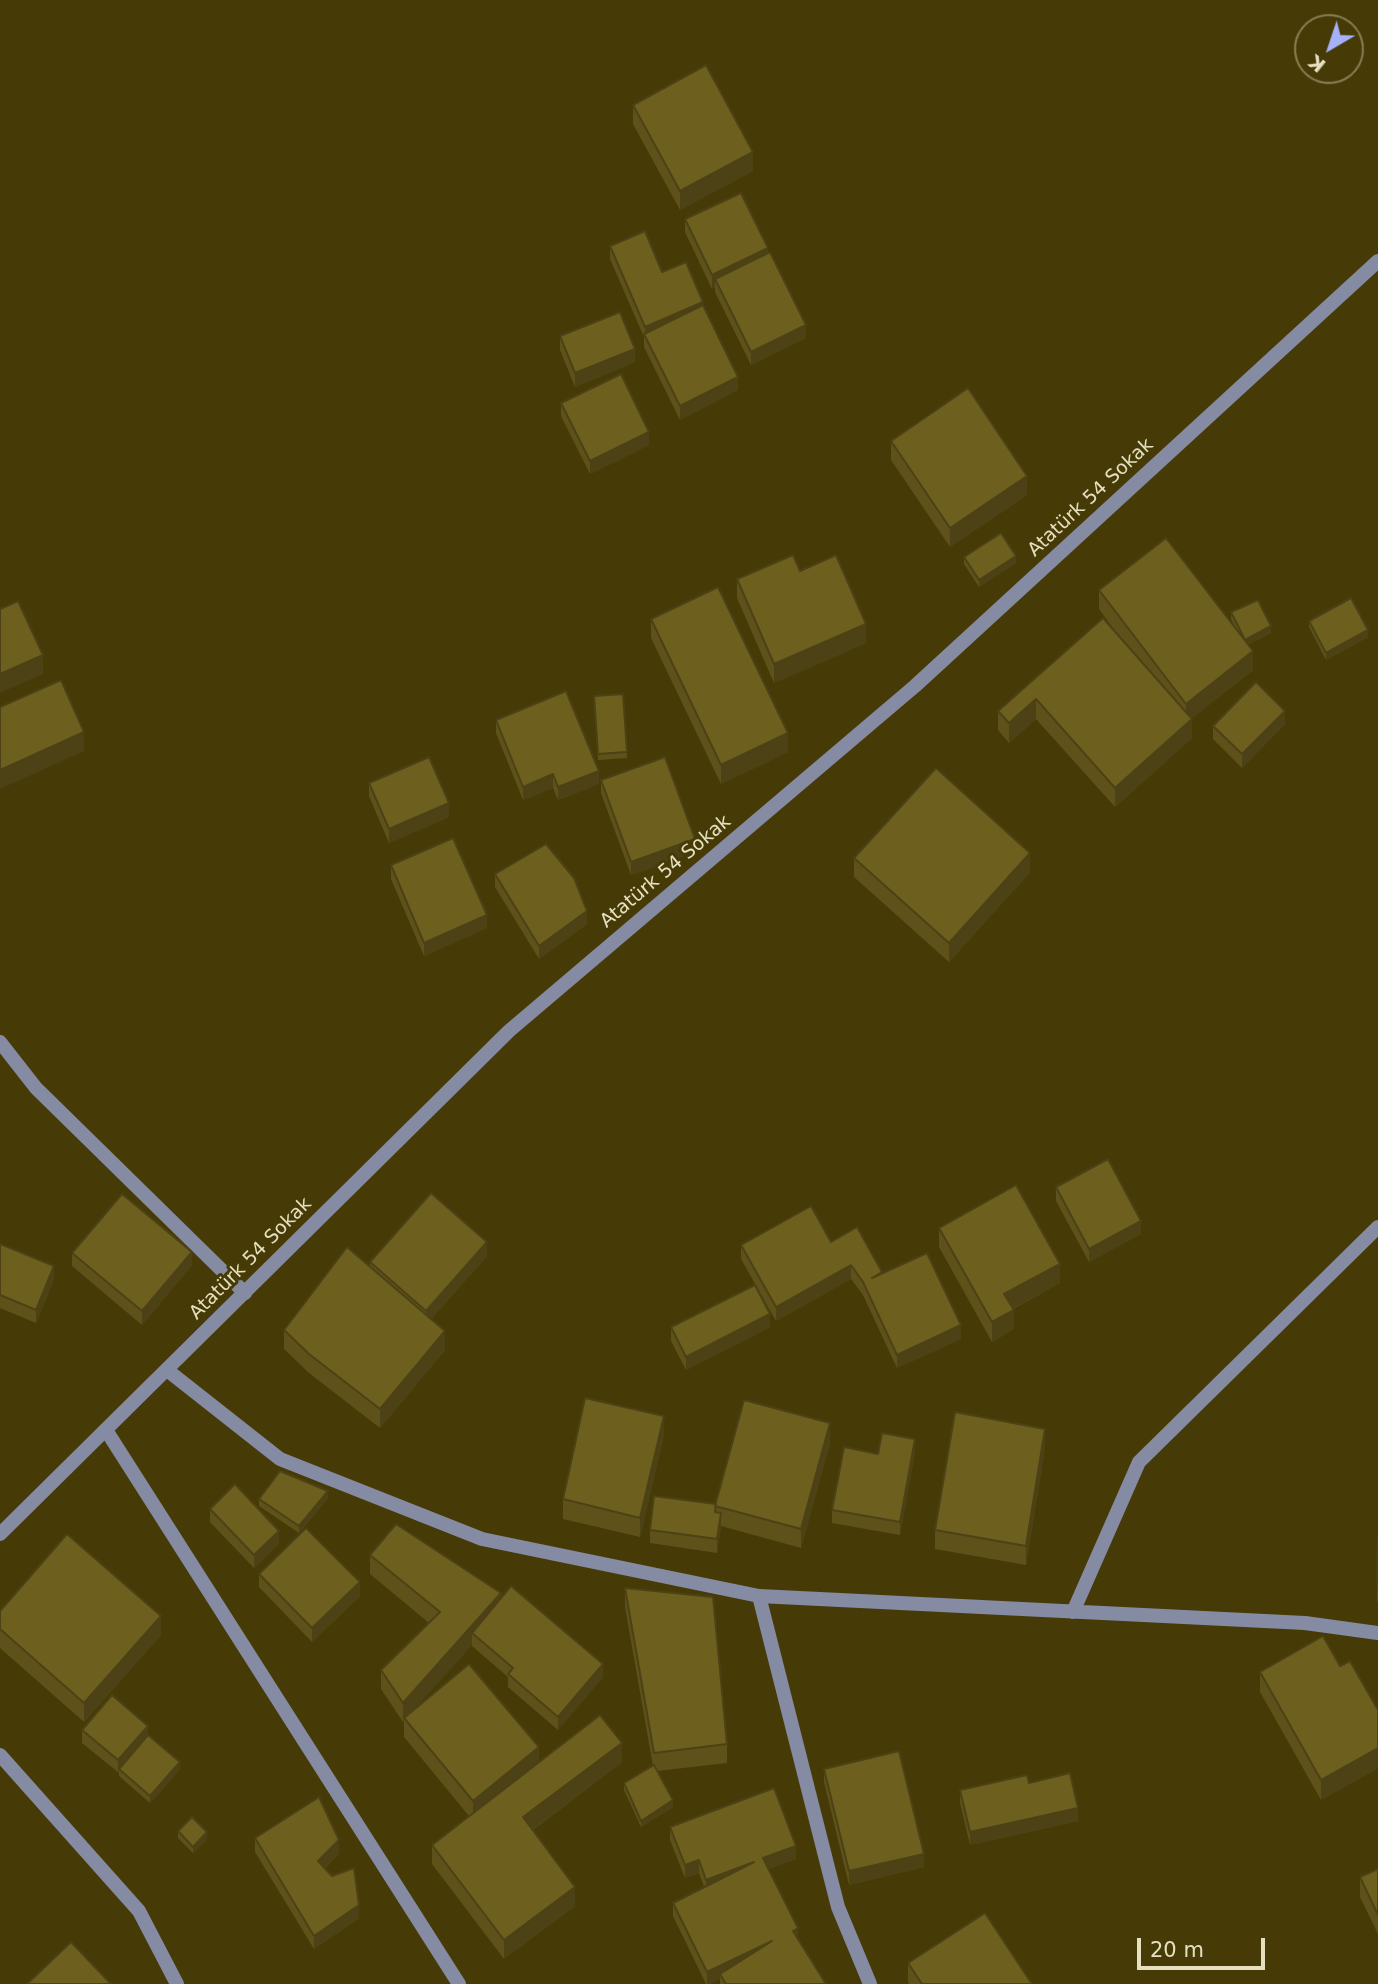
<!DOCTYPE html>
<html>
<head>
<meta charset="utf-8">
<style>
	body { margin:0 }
	#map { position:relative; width:1378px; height:1984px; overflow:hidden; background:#463b07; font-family:"DejaVu Sans",sans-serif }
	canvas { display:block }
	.north { position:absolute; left:1294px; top:14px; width:70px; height:70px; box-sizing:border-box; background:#463b07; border:2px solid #867d51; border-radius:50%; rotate:219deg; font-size:19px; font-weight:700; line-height:28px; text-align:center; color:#e6e0c0 }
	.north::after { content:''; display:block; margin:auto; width:24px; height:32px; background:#a6b1fc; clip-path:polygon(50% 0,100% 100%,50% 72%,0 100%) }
	.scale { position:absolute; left:1137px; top:1938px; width:128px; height:32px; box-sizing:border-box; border:4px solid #e6e0c0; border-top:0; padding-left:9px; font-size:21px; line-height:24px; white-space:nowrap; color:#e6e0c0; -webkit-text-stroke:5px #463b07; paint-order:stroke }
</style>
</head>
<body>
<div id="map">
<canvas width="1378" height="1984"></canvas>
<div class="north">K</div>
<div class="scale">20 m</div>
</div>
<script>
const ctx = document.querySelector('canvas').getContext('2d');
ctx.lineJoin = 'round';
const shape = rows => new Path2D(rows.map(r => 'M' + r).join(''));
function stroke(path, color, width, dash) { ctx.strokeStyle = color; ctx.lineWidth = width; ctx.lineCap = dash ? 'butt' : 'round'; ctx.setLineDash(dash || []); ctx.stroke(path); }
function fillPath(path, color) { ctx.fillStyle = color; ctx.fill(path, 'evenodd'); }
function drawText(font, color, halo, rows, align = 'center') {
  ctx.font = font + ' "DejaVu Sans",sans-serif'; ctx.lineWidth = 6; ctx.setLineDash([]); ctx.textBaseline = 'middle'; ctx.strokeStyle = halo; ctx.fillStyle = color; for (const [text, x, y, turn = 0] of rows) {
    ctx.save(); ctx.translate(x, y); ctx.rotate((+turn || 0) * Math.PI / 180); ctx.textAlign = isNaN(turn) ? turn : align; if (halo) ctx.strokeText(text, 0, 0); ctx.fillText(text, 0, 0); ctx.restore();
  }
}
const minor = shape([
	[0,1042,36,1088,245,1293],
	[167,1370,280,1459,482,1539,759,1596,1305,1623,1378,1633],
	[106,1430,459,1984],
	[759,1596,838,1907,870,1984],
	[1073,1612,1139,1462,1378,1227],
	[0,1755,139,1911,177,1984]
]);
const tertiary = shape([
	[0,1534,509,1031,915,686,1378,261]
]);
const wall = shape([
	[633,105,753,171,680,210,633,124],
	[685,219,768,253,806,338,751,365,715,292,715,287,712,289,685,232],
	[610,246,662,272,703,306,738,390,680,420,644,347,644,337,610,259],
	[560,336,635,362,575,387,560,350],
	[561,403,649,445,590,474,561,416],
	[891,441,1027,495,950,547,891,460],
	[964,557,1016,563,979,587,964,564],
	[800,571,866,643,774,683,737,598,737,579],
	[1099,590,1235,627,1231,619,1231,612,1271,633,1249,644,1253,670,1192,718,1192,738,1115,807,1036,719,1009,743,998,730,998,711,1121,639,1099,609],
	[651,619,788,752,721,784,651,638],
	[1309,621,1368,637,1326,660,1309,627],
	[594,703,627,752,627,758,598,760],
	[496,720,599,784,558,800,553,788,523,800,496,733],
	[1285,724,1242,768,1213,739,1213,726],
	[601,780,695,852,631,875,601,793],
	[369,783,449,817,389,843,369,796],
	[854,858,1030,872,949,962,854,877],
	[391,865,487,928,424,956,391,879],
	[495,874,587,924,539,959,495,887],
	[1056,1187,1141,1234,1089,1262,1056,1201],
	[939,1228,1060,1283,1013,1309,1014,1329,992,1342,939,1247],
	[831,1242,882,1274,961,1339,897,1368,863,1295,851,1279,776,1321,741,1259,741,1245],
	[0,1244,54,1279,36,1323,0,1308],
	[72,1253,192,1265,142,1325,72,1266],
	[487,1256,431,1319,445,1350,380,1428,309,1373,284,1349,284,1330,370,1267,370,1262],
	[671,1327,770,1327,686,1370,671,1341],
	[664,1435,640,1537,563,1519,563,1499],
	[830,1443,801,1548,721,1526,717,1553,650,1543,650,1530,716,1504],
	[1045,1448,1026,1565,935,1549,935,1530],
	[915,1452,900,1535,832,1523,832,1510,878,1454],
	[328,1498,299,1533,259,1506,259,1499],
	[210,1509,279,1544,254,1568,210,1522],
	[1378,1538,1378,1601,1377,1601],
	[370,1555,501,1598,603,1677,558,1730,508,1687,508,1677,472,1646,472,1645,416,1707,539,1762,622,1762,533,1830,575,1906,504,1959,432,1864,432,1845,469,1816,404,1737,404,1721,403,1722,381,1689,381,1670,429,1623,370,1574],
	[259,1574,360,1596,312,1642,259,1587],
	[625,1588,727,1744,727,1763,657,1771,673,1807,641,1827,624,1790,624,1783,653,1766,625,1607],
	[0,1611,161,1635,84,1722,0,1648],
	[1340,1666,1378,1710,1378,1768,1321,1800,1260,1692,1260,1672],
	[82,1730,148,1736,180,1769,150,1803,119,1776,119,1773,82,1743],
	[824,1769,924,1867,849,1885,824,1782],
	[1029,1783,1078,1821,970,1845,960,1803,960,1790],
	[670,1827,796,1859,769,1869,798,1938,826,1984,720,1984,720,1979,710,1984,706,1984,673,1916,673,1903,704,1887,699,1873,685,1878,670,1840],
	[178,1831,207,1839,193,1853,178,1838],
	[255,1838,339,1853,325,1868,332,1876,359,1918,314,1949,255,1852],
	[1378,1869,1378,1934,1360,1897,1360,1877],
	[908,1963,1032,1984,909,1984,908,1982]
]);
const shadedWall = shape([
	[753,152,753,171,680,210,680,191],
	[768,248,768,262,715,279,715,287,712,289,712,275],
	[703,302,703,316,645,337,645,327],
	[806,325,806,338,751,365,751,352],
	[635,349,635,362,575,387,575,373],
	[738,377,738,390,680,420,680,406],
	[649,432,649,445,590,474,590,461],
	[1027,476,1027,495,950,547,950,528],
	[1016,556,1016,563,979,587,979,580],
	[866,624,866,643,774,683,774,664],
	[1271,626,1271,633,1245,646,1245,640],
	[1368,630,1368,637,1326,660,1326,653],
	[1253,651,1253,670,1186,723,1186,704],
	[43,655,43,674,0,693,0,674],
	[1036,699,1036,719,1009,743,1009,723],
	[1285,711,1285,724,1242,768,1242,754],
	[1192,719,1192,738,1115,807,1115,788],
	[84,732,84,751,0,789,0,770],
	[788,733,788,752,721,784,721,765],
	[599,771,599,784,558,800,558,787],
	[553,774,553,788,523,800,523,787],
	[449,803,449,817,389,843,389,829],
	[695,839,695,852,631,875,631,862],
	[1030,853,1030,872,949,962,949,943],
	[587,911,587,924,539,959,539,946],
	[487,915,487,928,424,956,424,943],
	[1141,1221,1141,1234,1089,1262,1089,1249],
	[487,1242,487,1256,426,1325,426,1311],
	[192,1252,192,1265,142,1325,142,1311],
	[1060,1264,1060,1283,1004,1313,1004,1294],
	[851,1265,851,1279,776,1321,776,1307],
	[54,1266,54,1279,36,1323,36,1310],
	[1014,1310,1014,1329,992,1342,992,1322],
	[770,1314,770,1327,686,1370,686,1357],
	[961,1325,961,1339,897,1368,897,1355],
	[445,1331,445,1350,380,1428,380,1409],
	[664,1416,664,1435,640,1537,640,1518],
	[830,1423,830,1443,801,1548,801,1529],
	[1045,1429,1045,1448,1026,1565,1026,1546],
	[915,1439,915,1452,900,1535,900,1522],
	[328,1491,328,1498,299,1533,299,1526],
	[721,1513,721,1526,717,1553,717,1539],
	[279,1531,279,1544,254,1568,254,1555],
	[360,1582,360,1596,312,1642,312,1628],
	[501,1593,501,1612,472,1633,472,1645,405,1720,404,1718,403,1722,403,1703],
	[161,1616,161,1635,84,1722,84,1703],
	[603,1664,603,1677,558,1730,558,1717],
	[148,1726,148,1739,119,1769,118,1773,118,1760],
	[622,1743,622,1762,523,1837,523,1817],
	[539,1747,539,1766,473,1820,473,1801],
	[1378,1748,1378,1768,1321,1800,1321,1780],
	[180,1762,180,1769,150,1803,150,1796],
	[673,1800,673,1807,641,1827,641,1821],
	[1078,1808,1078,1821,970,1845,970,1832],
	[207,1832,207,1839,193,1853,193,1847],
	[339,1840,339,1853,318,1874,318,1861],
	[796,1846,796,1859,763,1871,763,1858],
	[924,1854,924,1867,849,1885,849,1871],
	[699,1860,699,1873,685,1878,685,1865],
	[754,1862,706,1893,706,1880],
	[575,1887,575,1906,504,1959,504,1940],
	[359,1905,359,1918,314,1949,314,1936],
	[798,1928,798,1942,793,1931],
	[772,1941,720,1974,720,1979,710,1984,707,1984,707,1972]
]);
const building = shape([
	[706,65,753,152,680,191,633,105,706,65],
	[741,193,768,248,712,275,685,219,741,193],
	[645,231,662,272,686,262,703,302,645,327,610,246,645,231],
	[770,252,806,325,751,352,715,279,770,252],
	[703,305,738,377,680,406,644,334,703,305],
	[620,312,635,349,575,373,560,336,620,312],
	[621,374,649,432,590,461,561,403,621,374],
	[968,388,1027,476,950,528,891,441,968,388],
	[1001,533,1016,556,979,580,964,557,1001,533],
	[1166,538,1253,651,1186,704,1099,590,1166,538],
	[793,555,800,571,836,555,866,624,774,664,737,579,793,555],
	[718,587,788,733,721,765,651,619,718,587],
	[1351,598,1368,630,1326,653,1309,621,1351,598],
	[1258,600,1271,626,1245,640,1231,612,1258,600],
	[18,601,43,655,0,674,0,609,18,601],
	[1103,618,1192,719,1115,788,1036,699,1009,723,998,711,1103,618],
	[61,680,84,732,0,770,0,707,61,680],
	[1256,682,1285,711,1242,754,1213,726,1256,682],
	[566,691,599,771,558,787,553,774,523,787,496,720,566,691],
	[623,694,627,752,598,754,594,696,623,694],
	[429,757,449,803,389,829,369,783,429,757],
	[665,757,695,839,631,862,601,780,665,757],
	[936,768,1030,853,949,943,854,858,936,768],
	[453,838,487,915,424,943,391,865,453,838],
	[546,844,574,878,587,911,539,946,495,874,546,844],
	[1108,1159,1141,1221,1089,1249,1056,1187,1108,1159],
	[1016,1185,1060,1264,1004,1294,1014,1310,992,1322,939,1228,1016,1185],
	[431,1193,487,1242,426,1311,370,1262,431,1193],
	[122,1194,192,1252,142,1311,72,1253,122,1194],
	[811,1206,831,1242,857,1227,882,1272,872,1278,927,1253,961,1325,897,1355,863,1282,851,1265,776,1307,741,1245,811,1206],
	[0,1244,54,1266,36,1310,0,1295,0,1244],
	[347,1247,445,1331,380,1409,309,1354,284,1330,347,1247],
	[755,1285,770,1314,686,1357,671,1327,755,1285],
	[585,1398,664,1416,640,1518,563,1499,585,1398],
	[744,1400,830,1423,801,1529,715,1506,744,1400],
	[955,1412,1045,1429,1026,1546,935,1530,955,1412],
	[882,1433,915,1439,900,1522,832,1510,844,1447,878,1454,882,1433],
	[280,1471,328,1491,299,1526,259,1499,280,1471],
	[235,1484,279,1531,254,1555,210,1509,235,1484],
	[654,1496,716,1504,715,1512,721,1513,717,1539,650,1530,654,1496],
	[396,1524,501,1593,403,1703,381,1670,440,1612,370,1555,396,1524],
	[306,1528,360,1582,312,1628,259,1574,306,1528],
	[67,1534,161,1616,84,1703,0,1629,0,1611,67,1534],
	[1378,1538,1378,1582,1377,1581,1378,1538],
	[511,1586,603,1664,558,1717,508,1674,513,1668,472,1633,511,1586],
	[625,1588,713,1597,727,1744,654,1753,625,1588],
	[1323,1636,1340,1666,1350,1661,1378,1710,1378,1748,1321,1780,1260,1672,1323,1636],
	[469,1664,539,1747,473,1801,404,1718,469,1664],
	[112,1695,148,1726,118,1760,82,1730,112,1695],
	[600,1715,622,1743,523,1817,575,1887,504,1940,432,1845,600,1715],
	[148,1735,180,1762,150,1796,119,1769,148,1735],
	[899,1751,924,1854,849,1871,824,1769,899,1751],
	[654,1765,673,1800,641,1821,624,1783,654,1765],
	[1070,1773,1078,1808,970,1832,960,1790,1027,1775,1029,1783,1070,1773],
	[774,1788,796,1846,763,1858,798,1928,793,1931,826,1984,726,1984,720,1974,772,1941,707,1972,673,1903,754,1862,706,1880,699,1860,685,1865,670,1827,774,1788],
	[319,1797,339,1840,318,1861,332,1876,354,1868,359,1905,314,1936,255,1838,319,1797],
	[192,1817,207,1832,193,1847,178,1831,192,1817],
	[1378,1869,1378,1915,1360,1877,1378,1869],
	[985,1913,1032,1984,922,1984,908,1963,985,1913],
	[71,1942,111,1984,27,1984,71,1942]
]);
const streetNames = [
	["Atatürk 54 Sokak",1091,498,-43],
	["Atatürk 54 Sokak",666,872,-40],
	["Atatürk 54 Sokak",251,1259,-45]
];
stroke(minor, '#868ba4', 14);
stroke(tertiary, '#868ba4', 14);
fillPath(wall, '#5e521a');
fillPath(shadedWall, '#4c4215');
fillPath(building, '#6d5f1e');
stroke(building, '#4c4215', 2);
drawText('19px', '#e6e0c0', '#463b07', streetNames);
</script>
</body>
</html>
